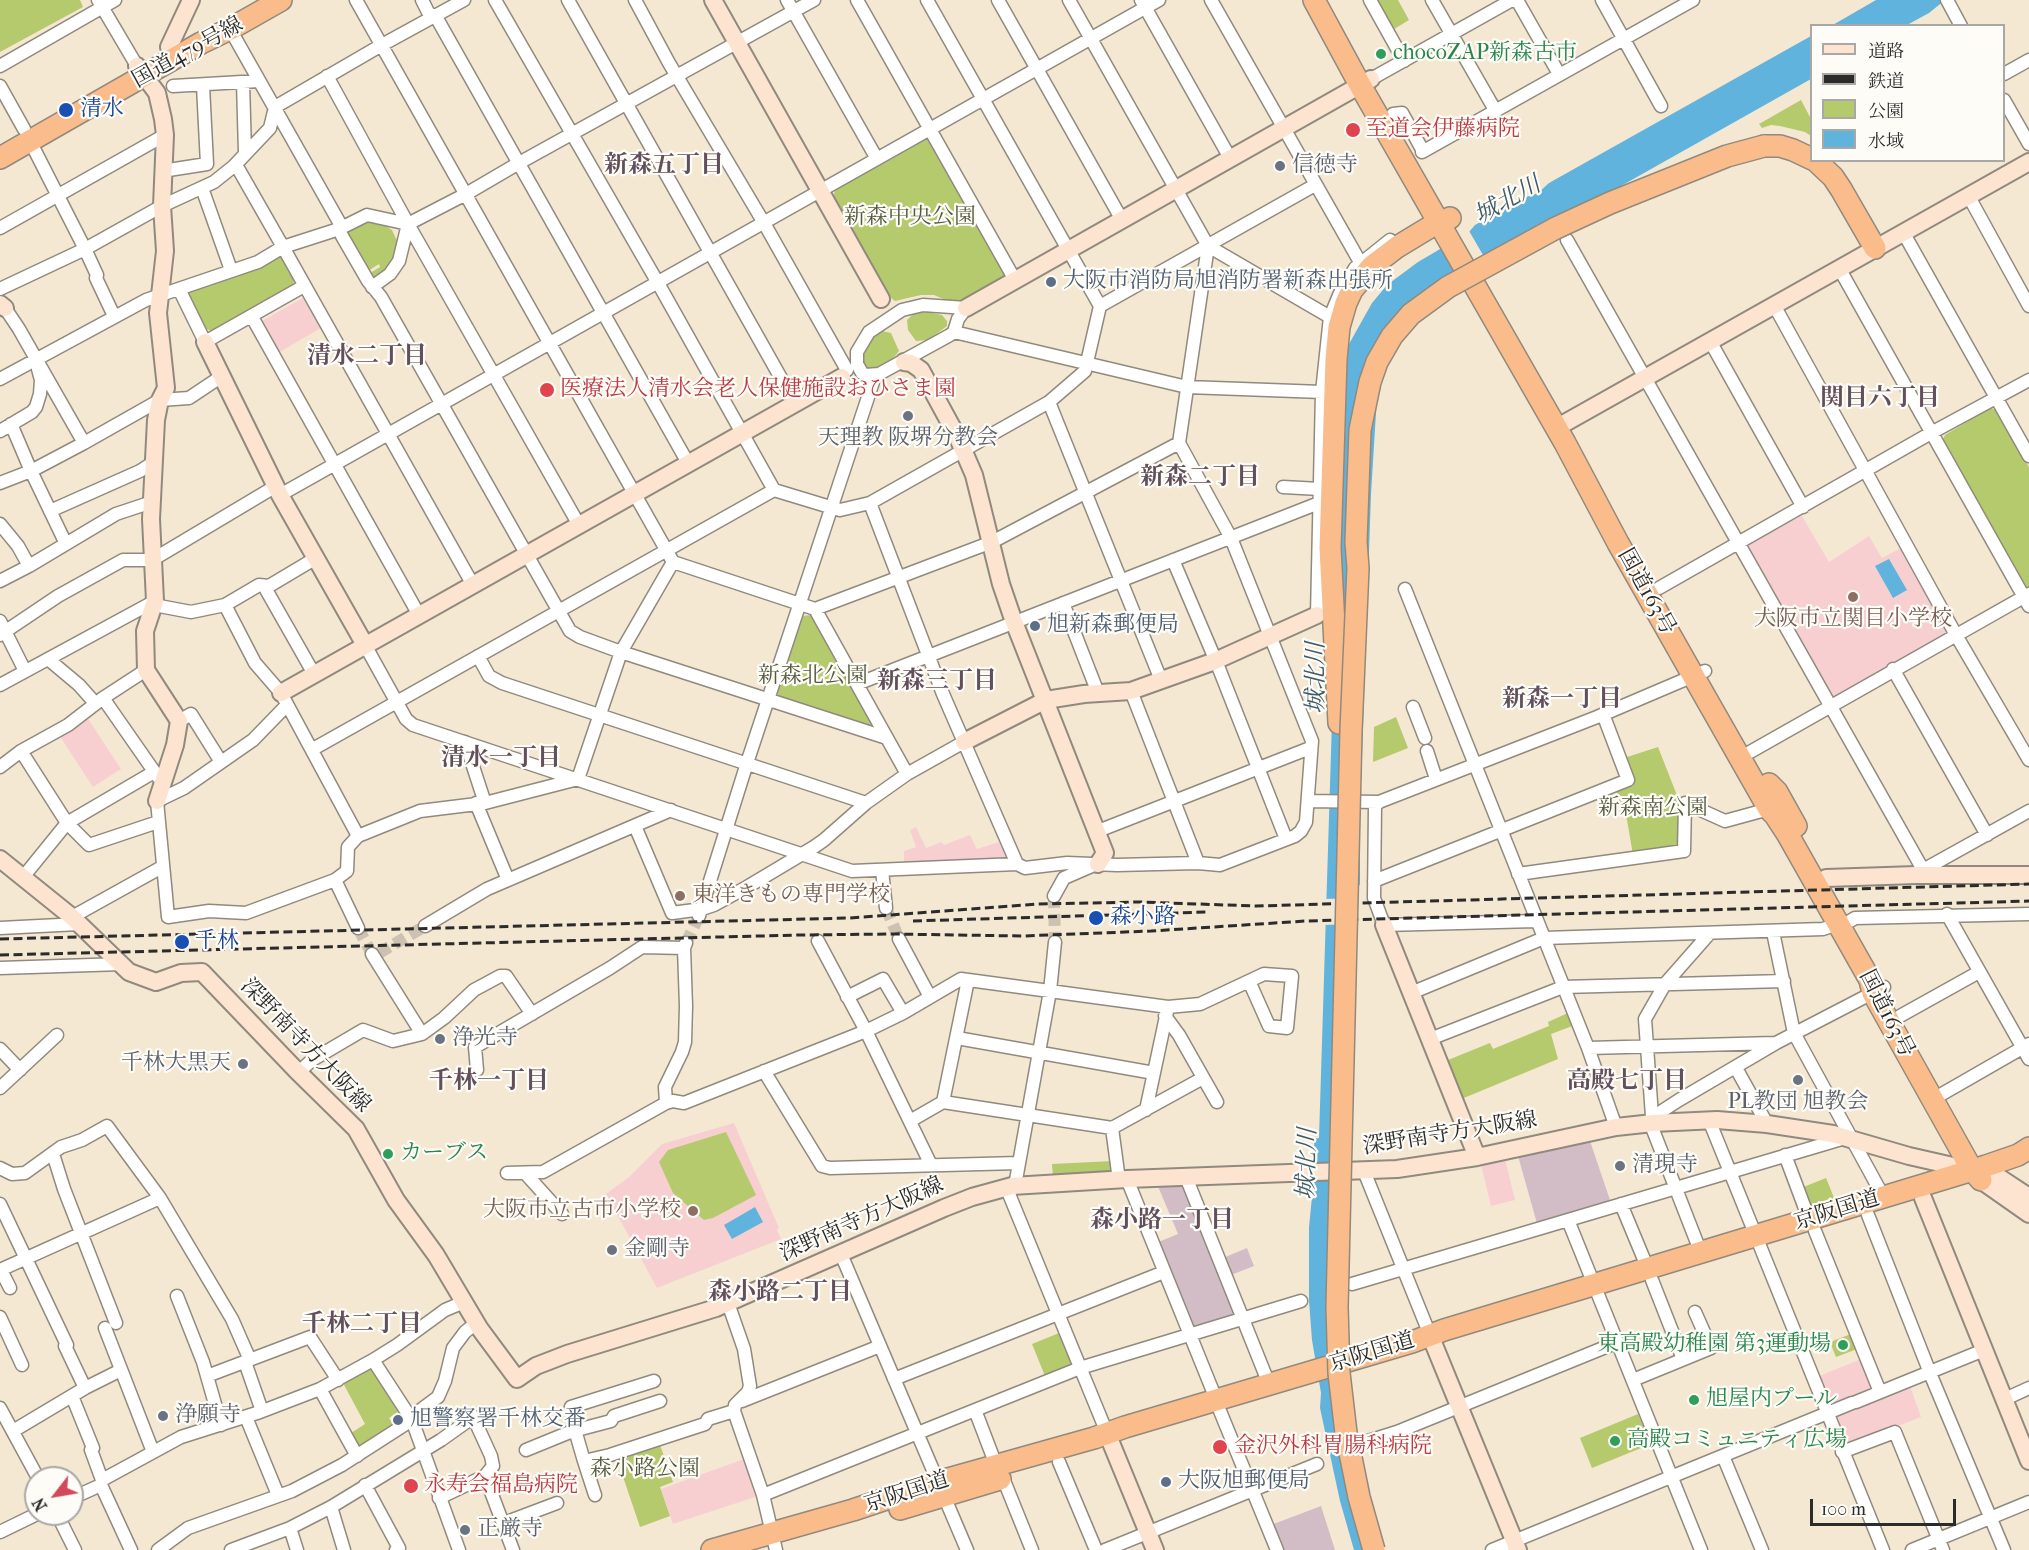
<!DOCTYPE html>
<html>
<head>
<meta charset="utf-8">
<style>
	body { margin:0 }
	#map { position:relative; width:2029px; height:1550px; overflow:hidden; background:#f5e8d2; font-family:"IM FELL French Canon","Noto Serif JP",serif }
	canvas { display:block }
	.legend { position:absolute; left:1810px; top:24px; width:195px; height:138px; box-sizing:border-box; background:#fdfcf7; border:2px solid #a9a8a5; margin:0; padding:8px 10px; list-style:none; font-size:18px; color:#2b2b2b }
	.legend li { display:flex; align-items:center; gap:12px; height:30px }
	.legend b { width:30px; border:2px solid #a9a8a5 }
	.north { position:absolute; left:24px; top:1466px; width:60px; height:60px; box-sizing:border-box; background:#fdfcf7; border:2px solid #a9a8a5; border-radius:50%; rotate:239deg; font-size:16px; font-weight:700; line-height:24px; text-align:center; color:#2b2b2b }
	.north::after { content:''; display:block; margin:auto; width:21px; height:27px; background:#d1495b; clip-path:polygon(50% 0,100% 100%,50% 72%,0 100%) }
	.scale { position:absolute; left:1810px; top:1499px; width:146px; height:27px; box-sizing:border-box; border:3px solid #2b2b2b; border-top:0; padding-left:8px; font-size:18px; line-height:21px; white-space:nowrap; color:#2b2b2b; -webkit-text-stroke:4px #fdfcf7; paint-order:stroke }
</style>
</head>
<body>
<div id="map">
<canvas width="2029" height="1550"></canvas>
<ul class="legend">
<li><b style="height:8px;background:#fde4d1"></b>道路</li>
<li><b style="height:8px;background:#2b2b2b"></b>鉄道</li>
<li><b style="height:16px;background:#b5c96d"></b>公園</li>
<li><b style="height:16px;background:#60b3dc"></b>水域</li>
</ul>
<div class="north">N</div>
<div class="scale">100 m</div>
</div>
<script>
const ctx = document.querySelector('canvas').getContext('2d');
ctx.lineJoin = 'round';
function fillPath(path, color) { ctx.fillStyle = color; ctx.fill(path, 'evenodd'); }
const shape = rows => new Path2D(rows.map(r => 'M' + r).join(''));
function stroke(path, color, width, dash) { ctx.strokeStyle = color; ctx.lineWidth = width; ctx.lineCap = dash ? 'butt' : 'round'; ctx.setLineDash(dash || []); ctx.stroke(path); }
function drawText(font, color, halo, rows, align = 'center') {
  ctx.font = font + ' "IM FELL French Canon","Noto Serif JP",serif'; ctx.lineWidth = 4.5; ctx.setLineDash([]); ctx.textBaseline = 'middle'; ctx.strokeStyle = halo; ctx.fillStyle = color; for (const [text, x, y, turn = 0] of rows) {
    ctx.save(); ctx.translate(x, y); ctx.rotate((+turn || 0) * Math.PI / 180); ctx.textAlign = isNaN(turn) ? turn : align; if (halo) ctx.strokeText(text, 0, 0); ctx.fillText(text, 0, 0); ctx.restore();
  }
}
const built = shape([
	[303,298,321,328,278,353,260,322],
	[1802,516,1829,562,1869,536,1882,558,1903,547,1950,633,1833,698,1747,550,1749,543],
	[87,717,121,769,93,787,59,735],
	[916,827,926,848,941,842,944,845,970,835,977,849,999,842,1008,862,904,867,904,851,916,847,910,830],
	[734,1123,779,1228,777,1230,781,1239,657,1288,606,1194,629,1177,662,1144],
	[1505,1159,1515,1200,1491,1206,1481,1165],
	[1861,1359,1874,1390,1830,1408,1817,1377],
	[1910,1386,1921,1417,1844,1448,1831,1416],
	[744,1459,755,1497,673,1524,661,1489]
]);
const industrial = shape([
	[1590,1141,1611,1203,1538,1227,1518,1156],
	[1184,1183,1238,1314,1191,1329,1156,1243,1178,1234,1157,1184],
	[1247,1248,1254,1266,1231,1275,1223,1258],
	[1321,1506,1335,1550,1281,1550,1271,1525]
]);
const green = shape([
	[0,0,80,0,83,7,0,52],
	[1373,0,1398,0,1409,20,1391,31],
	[1801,100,1811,119,1811,136,1805,132,1780,126,1771,125,1762,128,1759,124],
	[925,139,931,140,1007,275,959,301,948,301,934,295,921,295,895,301,890,297,833,198,835,190],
	[373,221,381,223,392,230,399,245,393,264,374,280,370,273,380,267,379,264,368,271,346,232,349,228],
	[277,255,282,256,295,278,293,285,212,331,206,329,189,294,191,289],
	[927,312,942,315,947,321,947,326,928,340,916,341,908,330,907,320,914,313],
	[882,331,891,333,899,351,891,361,875,369,870,369,864,365,863,356,871,340],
	[1990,408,1997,410,2029,467,2029,588,2023,587,1942,441,1945,435],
	[812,615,874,724,870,728,780,698,777,693,802,616],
	[1396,717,1408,748,1373,762,1374,727],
	[1658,747,1680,803,1682,845,1633,855,1627,820,1615,788,1631,782,1624,758],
	[1570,1012,1575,1025,1551,1034,1558,1059,1459,1100,1443,1062,1490,1043,1493,1049,1549,1026,1548,1022],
	[726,1132,756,1195,713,1218,704,1220,673,1193,659,1162,668,1150],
	[1113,1161,1113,1174,1053,1178,1052,1164],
	[1826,1178,1835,1200,1808,1209,1801,1188],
	[1059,1333,1072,1362,1070,1366,1045,1376,1032,1344],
	[1851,1334,1857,1349,1836,1357,1830,1342],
	[371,1365,402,1409,389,1418,395,1427,358,1452,348,1435,365,1424,342,1381],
	[1638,1414,1651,1444,1592,1468,1580,1438],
	[659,1442,673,1482,660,1487,670,1516,640,1527,617,1459]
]);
const water = shape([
	[1876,0,1945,0,1929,13,1907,25,1831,26],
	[1811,36,1811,79,1422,298,1379,364,1371,494,1360,812,1360,884,1357,890,1355,936,1357,943,1352,1152,1348,1164,1342,1326,1355,1434,1379,1550,1354,1550,1340,1501,1320,1408,1321,1393,1312,1340,1309,1301,1309,1227,1315,1167,1314,1139,1319,1138,1343,367,1349,344,1372,303,1387,285,1418,262,1469,232,1475,225,1526,197,1538,193,1549,183],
	[1889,559,1907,590,1893,598,1875,566],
	[755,1207,763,1222,732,1239,724,1225]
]);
const pier = shape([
	[1468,229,1487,262,1460,278,1441,245],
	[1360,898,1359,924,1323,925,1323,899]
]);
const streetTunnel = shape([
	[1054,896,1055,942],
	[886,908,899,939],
	[358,928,372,954],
	[686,943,699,916],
	[379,953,425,926]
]);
const street = shape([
	[98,0,137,66],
	[356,0,673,562,815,609,992,542,1179,443],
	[422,0,431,18],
	[495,0,658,283,774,490,840,510,870,503,1049,402,1085,371,1100,306,927,0],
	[568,0,795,403],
	[635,0,669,63,764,223,847,370],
	[787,0,877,159],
	[857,0,1015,280],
	[998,0,1122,220],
	[1069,0,1208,246,1330,317,1322,392,1317,615],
	[1141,0,1230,158],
	[1211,0,1360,262],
	[1370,0,1404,61],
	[1432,0,1495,110],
	[1517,0,1559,74],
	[1602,0,1661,106],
	[1947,0,1961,26],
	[435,15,688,463],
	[230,29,339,222,339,229,342,236,368,281,381,297,570,631,580,637,621,652,887,738],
	[0,66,115,0],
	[2004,74,2029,60],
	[327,76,408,224,579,525],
	[1371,79,1512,0],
	[243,82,245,153],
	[0,86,24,129],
	[173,86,259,81],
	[2004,100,2029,144],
	[1393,114,1402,113,1423,151],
	[30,141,85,249,97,275,96,278,114,316],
	[1422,152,1693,0],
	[234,166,239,170,283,247,473,585],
	[162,171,207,164,203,86],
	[202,188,231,270],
	[1968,195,2029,306],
	[0,228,165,135],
	[1903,232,2029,456],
	[1567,240,1926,875],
	[1839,268,2029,606],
	[372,287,390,274,399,261,408,224],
	[0,289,85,249,162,206,214,182,234,166,270,128,275,107,380,46,464,0],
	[179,289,205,342,304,286],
	[923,305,966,308,958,319,954,332,950,335,879,374,865,375,862,373,857,364,857,352,869,332,902,310,923,305],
	[1774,305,1956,635,2029,760],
	[1100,306,1315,185],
	[0,308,5,308,19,329,84,443],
	[252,317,419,615],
	[1330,317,1340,293,1355,268,1390,240],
	[954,332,1187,387,1322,392],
	[1710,341,1803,507],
	[0,379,146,300,258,262,283,247,339,229,367,215,408,224,466,194,519,163,814,0],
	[1049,402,1161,680],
	[11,424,31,471,84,443,160,400,189,398,222,376],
	[0,431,32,412,36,407,40,394,41,380,38,369],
	[0,483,31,471,66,544],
	[1283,487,1320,489],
	[280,495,1159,0],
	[870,503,943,694,1017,864],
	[50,511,140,471,154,462],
	[0,524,18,546,29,566],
	[1173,560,1218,666,1286,839],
	[0,581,29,566,116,514,152,502],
	[264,586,314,674],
	[1659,588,1931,433,2029,380],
	[1405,589,1588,1048,1616,1127],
	[1063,603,1098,693],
	[154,605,191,612,225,605,259,585,269,586,316,558],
	[225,605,255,663,281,693,358,836],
	[815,609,907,774],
	[0,621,25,671],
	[0,635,58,596,123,560,152,560,276,486],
	[365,645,406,719,413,725,852,871,1017,864,1025,868,1067,863,1117,865,1198,863,1220,865,1295,836,1301,831,1306,822,1312,741,1231,538,1179,443,1208,246],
	[478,656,489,676,502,683,866,803],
	[48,659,79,685,95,703],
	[1893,669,1987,835],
	[857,684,1319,503],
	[0,685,155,601],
	[1131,691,1198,863],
	[103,698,158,777],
	[287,705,253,740,184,788,157,801,168,917,209,911,246,913,335,880,347,871,348,847,358,836,420,811,485,803,578,779,621,652,673,562],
	[1413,707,1425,738],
	[179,721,191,714,221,762],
	[465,742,485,803],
	[313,749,774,490],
	[21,751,67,823,89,845,158,822],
	[1427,751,1436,779],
	[1750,752,2029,594],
	[0,767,21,751,68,725,103,698,146,670],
	[1308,801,1379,802,1597,717,1705,671],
	[1379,802,1375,806,1374,898,1384,925,1536,921],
	[476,803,508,880],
	[635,826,672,913,702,909,714,905,747,887,814,847,824,840,866,803,907,774,964,742],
	[1098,831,1310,748],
	[882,870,886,908],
	[1923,870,2029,811],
	[1518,874,1684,851,1685,803,1725,821,1769,809],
	[24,876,67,823,154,772],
	[335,880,358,928],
	[1374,881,1628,780,1603,714],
	[1054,896,1064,878,1094,865],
	[1947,914,2029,1059],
	[699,916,747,763,875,376],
	[72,917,162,867],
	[1850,921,1855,918,2029,914],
	[425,926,487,889,671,810],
	[0,928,79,924],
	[1773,932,1794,1033,1883,1196],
	[899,939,930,997],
	[818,941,866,1031,931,1165],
	[1055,942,1050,991,1016,1180,1009,1194,1107,1433],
	[372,954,422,1034],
	[0,968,122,964],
	[1411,993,1544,938,1823,929,1832,926],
	[847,997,883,979,903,1013],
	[1165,1016,1179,1035,1217,1102],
	[1900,1016,1979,972],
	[957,1038,1154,1073],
	[1430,1039,1563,987,1784,981],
	[1588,1048,1775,1043],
	[0,1049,20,1070],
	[1736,1068,1767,1124],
	[477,1070,475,1047,610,968,642,947,684,948],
	[764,1071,822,1166,830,1168,1019,1163],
	[299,1072,312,1060,363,1030,393,1041,422,1034,444,1018,474,990,500,976,506,976,532,1014],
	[0,1088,57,1035],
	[1942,1094,2029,1044],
	[943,1102,968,980],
	[666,1103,665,1087,682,1052,685,1042,686,1006,684,948,686,943],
	[1146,1110,1168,1007],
	[1709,1120,1883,1550],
	[910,1121,943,1102,1112,1128],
	[1653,1123,1662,1111,1679,1100,1776,1043,1884,987],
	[53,1154,64,1189,116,1323],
	[1785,1155,1809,1219],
	[0,1168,12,1174,25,1173,61,1147,82,1140,107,1126,160,1198,232,1319,250,1360],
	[1364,1171,1430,1335],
	[507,1173,543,1172,666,1103,673,1101,684,1103,866,1031,903,1013,961,979,1168,1007,1200,1004,1264,974,1292,976,1287,1028,1269,1026,1249,981],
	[525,1173,562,1214],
	[1186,1177,1269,1384],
	[1127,1179,1216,1399],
	[1119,1180,1112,1128,1203,1078],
	[0,1204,67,1345],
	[1621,1204,1648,1269],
	[1868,1215,1932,1378,2004,1550],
	[1568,1220,1701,1550],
	[1815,1231,1880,1392],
	[1701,1253,1653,1130,1645,1019,1665,984,1709,934],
	[841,1254,967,1550],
	[0,1270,160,1198],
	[1,1270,10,1288],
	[1652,1280,1683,1359],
	[1352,1284,1845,1138],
	[177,1296,203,1362,221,1425],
	[728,1303,744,1349,750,1386,748,1392,735,1405,734,1411,763,1495,776,1550],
	[0,1317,22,1365],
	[105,1328,153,1452],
	[65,1346,85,1388],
	[373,1360,412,1420,459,1550],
	[245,1362,262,1411],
	[207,1376,310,1337,338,1380],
	[894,1379,1164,1272],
	[1633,1380,1711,1348,1695,1312],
	[320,1389,357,1456],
	[72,1396,93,1448,91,1450,102,1480,101,1485,131,1550],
	[2005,1399,2029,1388],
	[742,1401,880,1346],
	[1856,1402,1984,1350],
	[0,1408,38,1478],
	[975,1410,996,1465],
	[1220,1411,1277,1550],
	[246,1417,278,1495],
	[411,1417,438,1397,445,1381,453,1348,465,1332,476,1323],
	[575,1430,577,1430,571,1407,654,1381],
	[577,1430,611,1421,614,1416,660,1401],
	[13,1431,85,1388,121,1370],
	[1365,1442,1397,1432,1618,1342],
	[526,1450,575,1430,584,1461,610,1455,705,1424,708,1419,734,1411],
	[1842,1452,1895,1432,1943,1550],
	[1723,1456,1762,1550],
	[584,1461,595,1495],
	[1059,1462,1096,1550],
	[485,1476,513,1550],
	[1003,1478,1032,1550],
	[102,1480,181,1437,260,1412,320,1389,373,1360,397,1345,445,1310,464,1302],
	[365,1485,399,1548,396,1550],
	[763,1495,1080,1368,1301,1301],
	[72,1498,101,1485],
	[439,1498,485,1476,493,1466,491,1456,475,1421,472,1418],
	[331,1507,344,1550],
	[57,1514,75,1550],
	[504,1523,557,1503],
	[290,1528,297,1550],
	[0,1532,37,1514],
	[158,1550,188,1528,292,1491,342,1465,412,1420],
	[231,1550,290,1528,331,1507,441,1440,472,1418,473,1416],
	[1105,1550,1317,1464],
	[1492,1550,1852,1403],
	[1912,1550,2029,1502]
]);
const secondary = shape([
	[713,0,881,299],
	[169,47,191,0],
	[137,66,157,93,163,119,165,135,162,206,165,251,158,313,166,388,160,400,156,420,151,519,155,601,145,631,146,670,179,721,175,745,157,801],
	[0,304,5,308],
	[966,308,1371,79],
	[205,342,280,495,365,645],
	[904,362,911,363,921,370,958,438,974,475,1001,584,1014,622,1105,853,1098,864],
	[1556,428,2029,162],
	[281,693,842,377],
	[964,742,1046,700,1084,694,1131,691,1215,661,1317,615],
	[0,859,72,917,129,972,156,982,181,973,202,972,296,1070,356,1129,396,1200,436,1255,480,1329,517,1379,536,1366,567,1354,716,1308,944,1208,972,1197,1012,1186,1127,1179,1397,1169,1477,1157,1616,1127,1653,1123,1717,1120,1767,1124,1833,1134,1909,1156,1997,1176,2029,1197],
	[1826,878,1916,875,2029,875],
	[1384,925,1477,1157],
	[1982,1181,2029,1214],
	[1923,1198,2029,1461],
	[1430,1335,1518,1550],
	[1107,1433,1155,1550]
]);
const highway = shape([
	[1314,0,1360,85,1565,443,1618,543,1699,686,1769,809,1775,815,1788,835,1870,980,1873,993,1972,1170,1981,1180],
	[1764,146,1780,146,1793,150,1812,159],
	[0,158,201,43,230,29,281,0],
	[1815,160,1833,177,1841,189,1875,248],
	[1339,723,1330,548,1336,359,1339,327,1346,303,1352,290,1372,266,1397,247,1430,227,1450,218],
	[1769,784,1777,792,1796,826],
	[900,1509,1000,1479],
	[712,1550,853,1510,937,1482,1094,1438,1125,1427,1412,1342,1444,1330,1986,1166,2018,1155,2029,1148]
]);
const rail = shape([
	[913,921,1207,912],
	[0,939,850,918,1038,904,1139,902,1256,906,2029,884],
	[0,955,800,935,893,934,1023,936,1151,931,1306,921,2029,901]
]);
const highwayBridge = shape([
	[1374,1550,1359,1497,1346,1433,1339,1373,1337,1307,1351,731,1358,568,1356,542,1360,430,1370,382,1377,362,1392,336,1411,314,1448,287,1556,228,1610,203,1727,156,1764,146]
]);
const markers = [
	[1381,54,6,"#2e9e5b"],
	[66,110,8,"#1a4fb4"],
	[1353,130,8,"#e0444e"],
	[1280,166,6,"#6b7280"],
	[1051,282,6,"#5c6f8a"],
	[547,390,8,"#e0444e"],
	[908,416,6,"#6b7280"],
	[1853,597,6,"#8d6e63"],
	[1035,626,6,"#5c6f8a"],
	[680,896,6,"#8d6e63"],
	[1096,918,8,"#1a4fb4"],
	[182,942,8,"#1a4fb4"],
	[440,1039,6,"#6b7280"],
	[243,1064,6,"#6b7280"],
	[1798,1080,6,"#6b7280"],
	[388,1154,6,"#2e9e5b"],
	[1620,1166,6,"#6b7280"],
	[693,1211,6,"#8d6e63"],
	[612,1250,6,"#6b7280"],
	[1843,1345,6,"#2e9e5b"],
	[1694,1400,6,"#2e9e5b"],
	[163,1416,6,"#6b7280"],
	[398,1420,6,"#5c6f8a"],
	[1615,1441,6,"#2e9e5b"],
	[1220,1447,8,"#e0444e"],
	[1166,1482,6,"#5c6f8a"],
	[411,1486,8,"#e0444e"],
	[465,1530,6,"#6b7280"]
];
const streetNames = [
	["国道479号線",188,53,-29],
	["国道163号",1646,592,61],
	["国道163号",1886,1014,63],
	["深野南寺方大阪線",305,1046,46],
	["深野南寺方大阪線",1450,1134,-9],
	["京阪国道",1837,1211,-17],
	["深野南寺方大阪線",862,1220,-24],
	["京阪国道",1372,1353,-17],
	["京阪国道",907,1493,-18]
];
const leisureNames = [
	["chocoZAP新森古市",1393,54],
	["カーブス",400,1154],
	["東高殿幼稚園 第3運動場",1831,1345,"right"],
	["旭屋内プール",1706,1400],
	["高殿コミュニティ広場",1627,1441]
];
const transitNames = [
	["清水",80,110],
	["森小路",1110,918],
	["千林",195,942]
];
const healthNames = [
	["至道会伊藤病院",1366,130],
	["医療法人清水会老人保健施設おひさま園",560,390],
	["金沢外科胃腸科病院",1234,1447],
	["永寿会福島病院",424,1486]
];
const worshipNames = [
	["信徳寺",1292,166],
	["天理教 阪堺分教会",908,439,"center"],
	["浄光寺",452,1039],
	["千林大黒天",231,1064,"right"],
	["PL教団 旭教会",1798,1103,"center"],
	["清現寺",1632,1166],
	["金剛寺",624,1250],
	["浄願寺",175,1416],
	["正厳寺",477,1530]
];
const parkNames = [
	["新森中央公園",910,218],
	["新森北公園",813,677],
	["新森南公園",1653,809],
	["森小路公園",645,1470]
];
const serviceNames = [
	["大阪市消防局旭消防署新森出張所",1063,282],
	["旭新森郵便局",1047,626],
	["旭警察署千林交番",410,1420],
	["大阪旭郵便局",1178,1482]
];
const educationNames = [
	["大阪市立関目小学校",1853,620],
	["東洋きもの専門学校",692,896,"left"],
	["大阪市立古市小学校",681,1211,"right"]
];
const neighbourhoodNames = [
	["新森五丁目",664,166],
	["清水二丁目",367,357],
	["関目六丁目",1880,399],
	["新森二丁目",1200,478],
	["新森三丁目",937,682],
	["新森一丁目",1562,700],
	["清水一丁目",501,759],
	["千林一丁目",489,1082],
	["高殿七丁目",1627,1082],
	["森小路一丁目",1162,1221],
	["森小路二丁目",780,1293],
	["千林二丁目",362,1325]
];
const waterNames = [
	["城北川",1508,201,-29],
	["城北川",1317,678,-90],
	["城北川",1308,1164,-88]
];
fillPath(built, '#f7cfd1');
fillPath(industrial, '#d2bdc6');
fillPath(green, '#b5c96d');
fillPath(water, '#60b3dc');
fillPath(pier, '#f5e8d2');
stroke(streetTunnel, '#cdc2b1', 12, [12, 6]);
stroke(street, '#908a7e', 15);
stroke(secondary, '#908a7e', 20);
stroke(highway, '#908a7e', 24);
stroke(street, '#fff', 12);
stroke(secondary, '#fde4d1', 16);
stroke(highway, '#fabc8b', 21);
stroke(rail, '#2b2b2b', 3, [9, 4.5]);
stroke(highwayBridge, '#908a7e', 24, []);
stroke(highwayBridge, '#fabc8b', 21);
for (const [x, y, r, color] of markers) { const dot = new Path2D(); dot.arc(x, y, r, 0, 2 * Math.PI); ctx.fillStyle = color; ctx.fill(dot); stroke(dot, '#fdfcf7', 2); }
drawText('22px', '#2b2b2b', '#fdfcf7', streetNames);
drawText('22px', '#27864d', '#fdfcf7', leisureNames, 'left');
drawText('22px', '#164399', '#fdfcf7', transitNames, 'left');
drawText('22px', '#be3a42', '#fdfcf7', healthNames, 'left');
drawText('22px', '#5b616d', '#fdfcf7', worshipNames, 'left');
drawText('22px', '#545a3f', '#fdfcf7', parkNames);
drawText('22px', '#4e5e75', '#fdfcf7', serviceNames, 'left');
drawText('22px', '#785e54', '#fdfcf7', educationNames);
drawText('bold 24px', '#624f5c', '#fdfcf7', neighbourhoodNames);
drawText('italic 24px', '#3e5b69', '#fdfcf7', waterNames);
</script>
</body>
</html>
